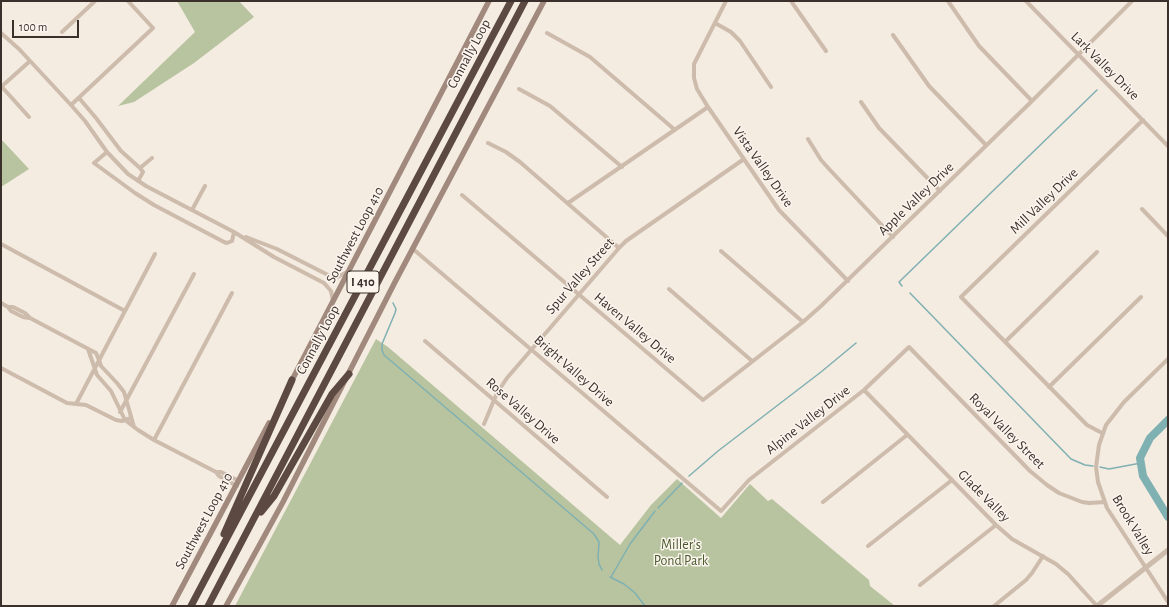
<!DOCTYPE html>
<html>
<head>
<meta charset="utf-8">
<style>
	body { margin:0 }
	#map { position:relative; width:1169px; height:607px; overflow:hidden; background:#f4ebe1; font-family:"Alegreya Sans",sans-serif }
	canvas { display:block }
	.frame { position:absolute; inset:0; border:2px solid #3b302b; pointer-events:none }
	.scale { position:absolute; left:12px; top:20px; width:67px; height:18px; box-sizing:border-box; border:2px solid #3b302b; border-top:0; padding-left:5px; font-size:12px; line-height:14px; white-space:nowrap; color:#3b302b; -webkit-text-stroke:3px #fbf5ee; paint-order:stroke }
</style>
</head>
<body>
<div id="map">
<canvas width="1169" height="607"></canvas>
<div class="frame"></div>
<div class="scale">100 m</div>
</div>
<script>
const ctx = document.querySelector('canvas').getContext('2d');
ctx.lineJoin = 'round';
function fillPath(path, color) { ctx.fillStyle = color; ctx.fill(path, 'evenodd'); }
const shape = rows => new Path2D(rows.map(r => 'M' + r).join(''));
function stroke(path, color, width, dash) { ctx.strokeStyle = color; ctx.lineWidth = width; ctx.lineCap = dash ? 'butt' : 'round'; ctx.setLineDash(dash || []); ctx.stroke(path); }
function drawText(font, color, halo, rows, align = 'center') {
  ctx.font = font + ' "Alegreya Sans",sans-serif'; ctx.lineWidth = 3; ctx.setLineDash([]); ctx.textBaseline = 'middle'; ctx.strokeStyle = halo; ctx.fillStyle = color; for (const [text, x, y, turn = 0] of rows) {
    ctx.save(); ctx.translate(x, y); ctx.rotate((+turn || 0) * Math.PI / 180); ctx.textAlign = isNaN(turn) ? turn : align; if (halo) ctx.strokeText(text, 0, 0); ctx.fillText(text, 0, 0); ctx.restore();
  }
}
const green = shape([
	[177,1,239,1,254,17,194,63,134,102,118,106,195,32],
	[1,139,29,169,1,187],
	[376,339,388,347,620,545,651,505,677,479,721,518,750,484,768,501,772,499,869,580,870,586,895,606,235,606]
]);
const stream = shape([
	[902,286,899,282,1097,90],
	[910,293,1071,459,1085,465,1093,466],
	[393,303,396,309,395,313,382,344,382,350,384,355,594,534,599,542,598,557,599,564,602,570],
	[1100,467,1109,469,1141,463],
	[689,476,718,451,821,372,856,343],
	[658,508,682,483],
	[610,577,624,584,635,593,645,606],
	[611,577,630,544,655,511]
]);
const river = shape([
	[1168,420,1150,438,1140,458,1143,476,1168,517]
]);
const minor = shape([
	[726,1,694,64,694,78,697,89,708,107,779,210,848,281],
	[791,1,826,51],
	[948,1,979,46,1032,101],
	[1026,1,1168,146],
	[715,23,731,32,740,41,771,87],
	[62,32,95,1],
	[1,33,19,49,71,105,85,121,107,152,128,174,146,186,234,232,274,257,324,283,331,291,333,301],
	[547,33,590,57,675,130],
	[893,35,929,86,986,145],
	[1,87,30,61],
	[2,87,29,117],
	[519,89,550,106,622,167],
	[79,98,96,118,121,151,140,168,143,172,138,181],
	[861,102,879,128,940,191],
	[71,105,153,28,128,1],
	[808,139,821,160,830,170,893,237],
	[488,143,506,152,520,162,619,248],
	[107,152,94,163,135,193,154,205,224,242,227,243,232,241,234,232],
	[140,168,152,158],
	[462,195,703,400,803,322,821,306,1032,101,1132,1],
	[568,203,708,107],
	[1142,209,1168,236],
	[192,210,205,186],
	[246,237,277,249,330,276,338,277,347,272],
	[1,244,125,311],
	[413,249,721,511,749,480,864,390,909,347,1030,471,1047,485,1059,493,1082,502,1089,503,1105,502],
	[721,251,803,322],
	[669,289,752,361],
	[1,303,8,307,13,307,25,313,30,318,96,353,99,360,101,366,117,383,124,392,134,427],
	[8,307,11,311,23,317,29,318],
	[425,341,607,497],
	[1006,341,1097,252],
	[88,349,97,375,111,391,125,420,138,430,154,440,216,472,221,472,239,481],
	[1168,359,1124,402,1106,425,1099,445,1096,467,1098,482,1107,508,1168,602],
	[1,368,67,403,86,405,116,420,122,421,131,418],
	[1049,387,1141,297],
	[864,390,996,525,1012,539,1056,564,1068,574,1097,606],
	[76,404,155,254],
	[120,412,194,274],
	[484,424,497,393,507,378,619,248,626,241,744,159],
	[1102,433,1087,425,961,297,1143,120],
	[154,440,232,293],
	[216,472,219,476,237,486],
	[823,502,907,435],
	[868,546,952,480],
	[920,585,996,525],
	[994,606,1026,580,1032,573,1043,556]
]);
const tertiary = shape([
	[1097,606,1168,550]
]);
const secondary = shape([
	[291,382,489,1],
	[172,606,269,423],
	[226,606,283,502,395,282,544,1]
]);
const motorway = shape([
	[261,512,274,496,332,394,349,374],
	[224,534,292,380],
	[191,606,511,1],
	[208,606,525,1]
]);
const shields = [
	[363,282,32]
];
const shieldNames = [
	["I 410",363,282]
];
const streetNames = [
	["Connally Loop",469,54,-62],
	["Lark Valley Drive",1105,66,45],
	["Vista Valley Drive",763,167,55],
	["Apple Valley Drive",916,199,-44],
	["Mill Valley Drive",1044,201,-44],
	["Southwest Loop 410",355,235,-62],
	["Spur Valley Street",580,276,-49],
	["Haven Valley Drive",635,328,40],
	["Connally Loop",318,340,-62],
	["Bright Valley Drive",574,371,41],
	["Rose Valley Drive",523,411,41],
	["Alpine Valley Drive",808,420,-38],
	["Royal Valley Street",1007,431,45],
	["Glade Valley",984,496,45],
	["Southwest Loop 410",204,521,-62],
	["Brook Valley",1133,525,59]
];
const parkNames = [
	["Miller's",681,545],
	["Pond Park",681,561]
];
fillPath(green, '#b8c4a0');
stroke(stream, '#7fb0b2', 1.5);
stroke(river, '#7fb0b2', 8);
stroke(minor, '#cdbbac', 4);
stroke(tertiary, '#cdbbac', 5);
stroke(secondary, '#a18a7d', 5.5);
stroke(motorway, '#5c4a42', 7);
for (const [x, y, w] of shields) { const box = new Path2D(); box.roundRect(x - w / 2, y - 11, w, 22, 3); ctx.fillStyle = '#fbf5ee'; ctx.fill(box); stroke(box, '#3b302b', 1); }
drawText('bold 13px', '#3b302b', null, shieldNames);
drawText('14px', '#3b302b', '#fbf5ee', streetNames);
drawText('14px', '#4a5a2e', '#fbf5ee', parkNames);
</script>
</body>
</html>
